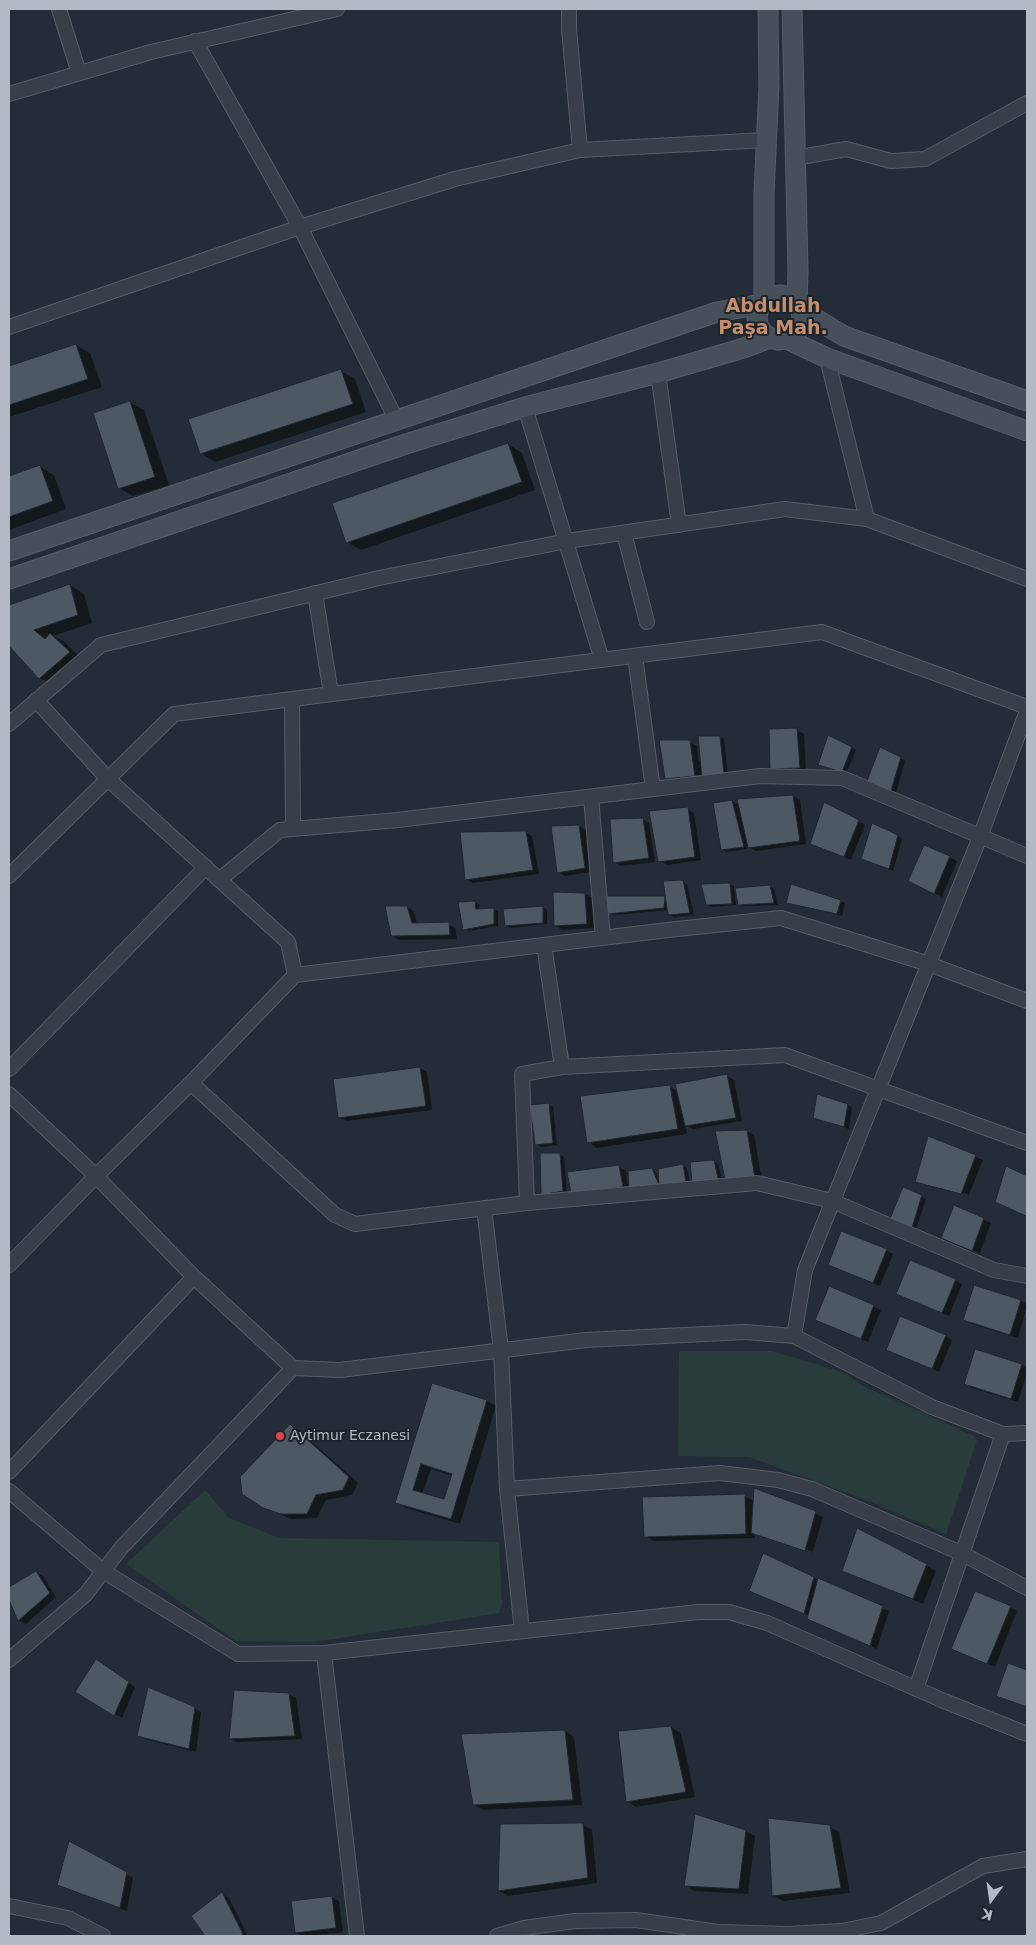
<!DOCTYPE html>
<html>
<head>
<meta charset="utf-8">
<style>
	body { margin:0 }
	#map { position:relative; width:1036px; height:1945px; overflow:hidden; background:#242d37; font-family:"DejaVu Sans",sans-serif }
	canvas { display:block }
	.frame { position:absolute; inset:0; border:10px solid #b3bac4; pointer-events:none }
	.north { position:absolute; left:966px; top:1875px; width:50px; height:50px; -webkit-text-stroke:4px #1d242c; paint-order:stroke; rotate:194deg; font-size:14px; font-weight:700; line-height:20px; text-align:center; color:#b3bac4 }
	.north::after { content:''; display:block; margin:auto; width:18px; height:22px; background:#b3bac4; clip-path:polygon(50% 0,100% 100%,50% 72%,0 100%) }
</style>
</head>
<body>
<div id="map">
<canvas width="1036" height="1945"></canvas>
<div class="frame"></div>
<div class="north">K</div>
</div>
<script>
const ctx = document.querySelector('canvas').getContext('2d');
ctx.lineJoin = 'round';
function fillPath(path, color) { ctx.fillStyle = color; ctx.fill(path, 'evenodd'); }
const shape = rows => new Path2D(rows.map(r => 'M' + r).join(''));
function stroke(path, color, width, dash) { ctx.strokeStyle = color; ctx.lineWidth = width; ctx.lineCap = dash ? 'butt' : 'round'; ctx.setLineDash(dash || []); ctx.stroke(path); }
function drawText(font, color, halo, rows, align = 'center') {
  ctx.font = font + ' "DejaVu Sans",sans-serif'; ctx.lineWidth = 4; ctx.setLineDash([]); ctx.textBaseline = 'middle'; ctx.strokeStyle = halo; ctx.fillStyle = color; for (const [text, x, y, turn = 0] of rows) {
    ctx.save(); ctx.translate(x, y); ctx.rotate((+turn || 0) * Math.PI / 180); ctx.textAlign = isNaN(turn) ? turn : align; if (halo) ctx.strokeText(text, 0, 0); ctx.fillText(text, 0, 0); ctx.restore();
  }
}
const green = shape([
	[679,1351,771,1351,803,1360,842,1372,863,1386,974,1436,977,1440,946,1534,861,1498,749,1457,678,1456],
	[205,1490,229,1518,279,1538,499,1542,502,1604,499,1613,315,1642,236,1641,126,1564]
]);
const shadow = shape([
	[76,345,90,353,102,387,9,417,9,367],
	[341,371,355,379,366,412,215,462,201,453],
	[130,402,144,410,169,485,133,496,119,488],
	[508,444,522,453,535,490,361,550,347,542],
	[39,466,54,475,66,509,9,530,9,477],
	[70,585,84,594,92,623,53,636,65,642,83,661,54,686,40,678,9,644,9,606],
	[9,708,14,713,9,719],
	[797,730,804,734,806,771,778,773,771,769],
	[829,736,856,750,846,774,820,765],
	[720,737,724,739,728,776,673,782,666,778,690,742,697,746,699,761,701,761],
	[900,758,905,761,896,793,872,785],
	[793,796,800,800,806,844,756,851,747,846,747,849,726,852,722,849,715,804,732,801,740,805],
	[687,809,694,813,701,860,667,865,660,861],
	[642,819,649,823,655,862,621,866,614,862],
	[858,821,865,825,851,860,811,844],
	[579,826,586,830,591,872,565,876,558,872],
	[525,832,532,836,539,874,473,883,466,879],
	[898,836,902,839,893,871,867,861],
	[925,846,957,861,942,897,917,885],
	[682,882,687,884,694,915,674,917,669,914,669,910,614,915,609,913,665,897,667,898],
	[730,884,734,886,736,905,712,907,707,905],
	[770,886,774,889,778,905,744,906,740,904],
	[585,894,592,898,594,928,562,930,555,926],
	[840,901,845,903,842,916,788,902],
	[474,902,479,904,479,910,493,909,498,912,498,926,469,931,464,929],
	[407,907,414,911,417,924,448,924,455,928,457,939,399,940,392,936],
	[543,907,547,910,547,924,510,928,506,925],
	[420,1068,427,1072,432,1110,346,1121,339,1117],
	[727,1076,734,1080,742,1121,693,1129,685,1125,687,1134,597,1148,588,1142,670,1087,678,1092],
	[549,1105,553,1107,557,1145,541,1147,536,1144],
	[847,1105,852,1107,849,1129,814,1117],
	[747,1131,754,1135,762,1181,733,1183],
	[929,1138,983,1160,968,1197,967,1194,922,1182,922,1184,916,1181],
	[559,1154,564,1157,567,1193,546,1197,542,1194],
	[713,1161,718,1164,723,1184,693,1182],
	[683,1166,687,1168,690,1184,635,1191,629,1187,629,1191,579,1196,619,1167,626,1171,628,1186,652,1170,656,1172,659,1180],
	[904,1189,926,1199,916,1229,895,1222],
	[955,1207,991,1223,980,1253,949,1241],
	[886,1250,893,1254,880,1286,836,1268],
	[955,1280,962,1284,949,1316,898,1294],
	[975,1287,1021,1301,1027,1305,1018,1338,972,1324,965,1320],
	[829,1288,881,1310,868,1342,817,1320],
	[945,1336,952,1340,939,1372,895,1353],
	[1021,1365,1027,1369,1027,1373,1018,1402,972,1388,965,1384],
	[433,1384,487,1401,496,1406,460,1524,406,1508,397,1502],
	[431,1469,452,1476,445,1501,422,1494],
	[290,1426,300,1431,358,1483,352,1495,326,1500,317,1518,291,1519,263,1507],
	[755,1490,823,1517,812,1554,812,1551,757,1534,757,1535,755,1534,755,1538,654,1541,645,1536,744,1496,754,1501],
	[926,1565,936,1571,923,1604,844,1570],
	[36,1572,43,1576,56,1597,26,1624,19,1621,9,1597,9,1588],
	[814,1578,889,1611,877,1649,815,1623,808,1619,809,1616,758,1594],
	[1010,1607,1017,1611,995,1667,960,1652],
	[103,1664,135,1687,122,1718,76,1692],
	[289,1694,296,1698,302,1739,238,1742,231,1739],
	[194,1708,201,1712,196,1752,145,1739,138,1735],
	[671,1727,681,1733,695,1797,636,1807,627,1801],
	[565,1731,574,1737,582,1805,483,1810,474,1805],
	[583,1825,592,1830,597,1883,508,1896,499,1891],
	[829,1826,839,1832,850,1893,783,1901,773,1895],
	[745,1831,755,1836,748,1894,694,1891,685,1885],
	[70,1843,133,1878,127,1911,66,1888],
	[222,1894,229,1898,248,1936,206,1936,193,1916],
	[332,1897,339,1901,343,1932,307,1936,303,1936,296,1933]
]);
const building = shape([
	[76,344,88,379,9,405,9,366,76,344],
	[341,369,353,404,200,454,188,419,341,369],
	[130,401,155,477,118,489,93,413,130,401],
	[508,443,522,482,346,543,332,503,508,443],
	[40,465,53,501,9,517,9,476,40,465],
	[70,584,78,615,34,630,45,639,50,633,70,652,39,679,9,646,9,605,70,584],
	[797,728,800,768,770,769,769,729,797,728],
	[828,735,852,747,842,772,818,765,828,735],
	[698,736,720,736,724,774,702,779,698,736],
	[659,740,690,740,695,776,665,779,659,740],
	[880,747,901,757,891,791,866,783,880,747],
	[793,795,800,841,748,848,737,799,793,795],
	[732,800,744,847,721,850,713,803,732,800],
	[824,802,859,820,844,857,810,844,824,802],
	[688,807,695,857,658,862,649,811,688,807],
	[643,818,649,858,613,863,610,819,643,818],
	[872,823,898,835,889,869,861,859,872,823],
	[579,825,585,868,557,873,551,826,579,825],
	[526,831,533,870,465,880,460,832,526,831],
	[924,845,950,856,934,894,908,881,924,845],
	[683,880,690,913,668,915,663,881,683,880],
	[730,883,732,904,706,905,701,884,730,883],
	[791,884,841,900,837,914,786,903,791,884],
	[770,885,774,903,738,905,735,888,770,885],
	[553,892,585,893,587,924,554,926,553,892],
	[606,896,665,896,664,908,608,914,606,896],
	[475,901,476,909,494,908,494,924,463,930,458,902,475,901],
	[385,906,407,906,412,923,449,922,450,935,391,936,385,906],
	[543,906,543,923,505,926,503,909,543,906],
	[420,1067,426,1106,338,1118,333,1079,420,1067],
	[727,1074,736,1118,685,1126,675,1084,727,1074],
	[670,1085,678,1129,587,1143,580,1096,670,1085],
	[817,1094,848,1104,844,1127,813,1118,817,1094],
	[549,1103,553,1143,535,1145,530,1105,549,1103],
	[747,1130,755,1178,725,1180,715,1131,747,1130],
	[928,1136,976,1155,961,1194,915,1182,928,1136],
	[540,1153,560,1153,563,1191,541,1195,540,1153],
	[714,1160,719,1182,692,1183,690,1162,714,1160],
	[683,1164,686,1182,659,1185,658,1169,683,1164],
	[619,1165,623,1187,571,1193,567,1172,619,1165],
	[1006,1166,1027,1176,1027,1212,1026,1216,995,1202,1006,1166],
	[652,1168,659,1185,629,1189,628,1171,652,1168],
	[903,1187,922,1195,912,1228,889,1221,903,1187],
	[954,1205,984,1218,972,1251,941,1238,954,1205],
	[841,1231,887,1249,873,1283,828,1265,841,1231],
	[910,1260,956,1279,942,1313,896,1294,910,1260],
	[974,1285,1021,1300,1010,1335,963,1320,974,1285],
	[829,1286,874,1305,861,1339,815,1320,829,1286],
	[900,1316,946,1335,932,1369,886,1350,900,1316],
	[975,1349,1022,1364,1011,1399,964,1384,975,1349],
	[432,1383,487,1400,451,1519,395,1503,432,1383],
	[421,1464,452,1474,444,1499,413,1490,421,1464],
	[290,1424,349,1477,343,1490,316,1495,307,1514,281,1514,263,1508,242,1494,240,1477,290,1424],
	[754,1488,816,1511,805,1551,751,1533,754,1488],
	[745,1494,746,1534,644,1537,642,1497,745,1494],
	[857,1528,927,1564,913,1599,842,1571,857,1528],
	[763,1553,814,1577,804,1614,749,1591,763,1553],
	[36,1571,50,1593,18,1621,9,1600,9,1587,36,1571],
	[818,1578,883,1606,870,1646,807,1619,818,1578],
	[975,1591,1011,1606,987,1664,951,1649,975,1591],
	[96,1659,129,1682,114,1716,75,1692,96,1659],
	[1008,1663,1027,1670,1027,1707,996,1696,1008,1663],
	[148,1687,195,1707,189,1749,137,1736,148,1687],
	[234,1690,289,1693,295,1736,229,1739,234,1690],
	[671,1726,686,1792,626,1802,618,1731,671,1726],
	[565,1730,573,1800,473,1805,461,1734,565,1730],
	[695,1814,746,1830,739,1889,684,1886,695,1814],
	[768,1818,830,1825,841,1888,772,1896,768,1818],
	[583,1823,588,1878,498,1891,500,1824,583,1823],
	[69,1841,127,1872,120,1908,57,1885,69,1841],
	[222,1892,243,1934,240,1936,205,1936,191,1916,222,1892],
	[332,1896,336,1928,295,1933,291,1901,332,1896]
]);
const street = shape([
	[59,9,79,73],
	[569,9,569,29,580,150],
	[195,41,300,227,396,419],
	[9,94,151,52,337,9],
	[795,158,846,149,891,161,925,159,1027,103],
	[9,327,300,227,455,179,580,150,766,140],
	[827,358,867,519],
	[658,373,679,525],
	[525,407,602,660],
	[624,533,647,622],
	[315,593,331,694],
	[635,656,653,789],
	[292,699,293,829],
	[36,700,108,779,288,942,295,975],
	[9,724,101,645,379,578,567,541,785,509,867,519,1027,579],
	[591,797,603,938],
	[9,876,174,714,822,632,1027,707],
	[219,880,280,830,398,820,760,776,842,778,1027,856],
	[562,1067,785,1055,1027,1143],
	[9,1069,206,867],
	[191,1083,335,1215,355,1224,527,1203,757,1183,832,1201,994,1270,1027,1276],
	[9,1094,96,1176,194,1277,293,1368,340,1370,586,1340,745,1332,794,1336,932,1407,1003,1434,1027,1433],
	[527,1203,522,1074,562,1067,544,945],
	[484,1208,501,1350,507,1489,522,1631],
	[9,1265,96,1176,191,1083,295,975,668,930,781,918,929,964,1027,1001],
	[794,1336,805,1270,980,837,1027,711],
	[9,1472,194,1277],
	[507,1489,720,1473,778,1480,812,1489,961,1553,1027,1588],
	[9,1491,103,1571,238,1654,324,1653,698,1612,729,1612,767,1623,944,1701,1027,1734],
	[324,1653,357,1936],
	[9,1660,85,1595,121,1548,293,1368],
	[916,1689,1003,1434],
	[9,1906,68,1918,103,1936],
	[497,1936,524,1928,575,1921,636,1920,718,1932,788,1934,842,1931,881,1923,983,1866,1027,1859]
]);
const secondary = shape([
	[792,9,798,271,797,303],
	[764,301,764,193,769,86,768,9],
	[801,310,802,319,800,328,795,335,787,339,778,340,770,338,763,333,758,325,757,317,759,308,764,301,772,296,781,295,789,297,797,303,801,310,844,336,1027,401],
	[787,339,827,358,1027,431],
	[9,551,717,312,762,304],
	[9,579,406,444,525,407,658,373,744,348,770,338]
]);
const markers = [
	[280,1436,5,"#e0444e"]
];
const poiNames = [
	["Aytimur Eczanesi",290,1436]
];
const districtNames = [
	["Abdullah",773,307],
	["Paşa Mah.",773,329]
];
fillPath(green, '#293b3a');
fillPath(shadow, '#0007');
fillPath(building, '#4d5862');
stroke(building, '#1f262e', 1);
stroke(street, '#565d66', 16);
stroke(secondary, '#565d66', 21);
stroke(street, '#383f48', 14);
stroke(secondary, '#464f5a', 19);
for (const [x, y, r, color] of markers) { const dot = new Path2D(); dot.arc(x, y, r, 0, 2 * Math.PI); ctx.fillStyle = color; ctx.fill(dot); stroke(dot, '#1d242c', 2); }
drawText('14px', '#b3bac4', '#1d242c', poiNames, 'left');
drawText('bold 19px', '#c68e6b', '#1d242c', districtNames);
</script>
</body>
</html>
